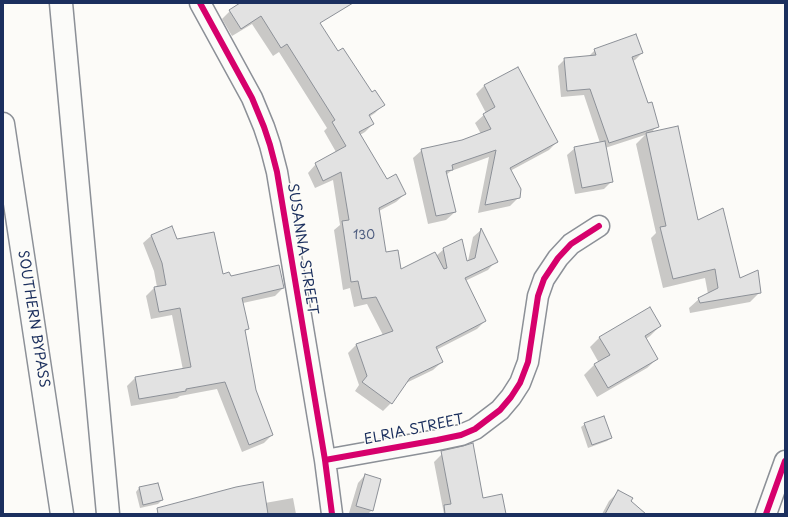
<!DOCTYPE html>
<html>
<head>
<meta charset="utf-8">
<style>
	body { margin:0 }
	#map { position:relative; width:788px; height:517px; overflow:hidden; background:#fcfbf8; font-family:"Playpen Sans",sans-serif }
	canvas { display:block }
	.frame { position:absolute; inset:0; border:4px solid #1b2f5e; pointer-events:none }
</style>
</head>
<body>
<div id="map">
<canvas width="788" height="517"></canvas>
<div class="frame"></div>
</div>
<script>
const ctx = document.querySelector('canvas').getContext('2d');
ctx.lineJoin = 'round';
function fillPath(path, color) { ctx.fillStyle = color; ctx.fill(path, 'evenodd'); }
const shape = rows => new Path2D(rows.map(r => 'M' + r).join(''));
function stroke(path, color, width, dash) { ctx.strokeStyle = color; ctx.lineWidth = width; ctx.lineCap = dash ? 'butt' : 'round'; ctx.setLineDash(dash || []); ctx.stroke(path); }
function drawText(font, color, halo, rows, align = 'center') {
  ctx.font = font + ' "Playpen Sans",sans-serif'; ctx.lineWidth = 3; ctx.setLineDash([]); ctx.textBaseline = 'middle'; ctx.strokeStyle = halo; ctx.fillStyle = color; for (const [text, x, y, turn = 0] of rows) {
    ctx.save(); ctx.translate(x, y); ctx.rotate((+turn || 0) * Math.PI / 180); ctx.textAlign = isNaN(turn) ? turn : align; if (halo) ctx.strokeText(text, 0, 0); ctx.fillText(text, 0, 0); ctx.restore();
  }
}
const shadow = shape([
	[242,3,309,3,319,23,338,52,371,94,383,105,375,113,369,117,373,124,365,132,360,135,386,180,405,194,396,202,379,211,385,253,400,271,436,256,444,249,466,262,468,261,473,237,481,230,496,261,488,270,465,281,485,321,477,329,436,350,442,362,433,370,404,384,391,403,383,411,355,391,359,385,348,353,356,345,383,335,367,304,354,307,350,288,343,290,334,230,340,225,333,180,315,188,308,173,316,164,336,152,324,131,327,128,279,52,273,56,252,24,232,36,222,19,230,11],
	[595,50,642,53,635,60,632,61,647,104,657,126,651,133,697,221,739,280,760,292,750,302,690,313,689,308,699,299,708,294,705,278,663,288,651,238,656,233,636,144,645,135,605,148,612,181,604,189,575,194,567,155,575,148,600,143,584,95,561,97,558,66,565,59,588,57],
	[517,68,557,142,549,150,510,171,519,197,510,206,478,213,489,157,451,171,446,175,455,212,446,220,428,224,413,158,422,150,462,141,481,134,475,123,486,113,476,94,484,86],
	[151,236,176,240,222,275,230,277,283,288,275,296,243,303,247,329,244,332,255,390,272,435,264,443,242,452,217,389,180,396,177,398,131,406,127,386,135,378,183,370,172,315,151,319,146,296,154,288,157,287,154,271,143,243],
	[660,326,650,336,646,339,657,359,647,368,597,397,584,375,594,365,599,363,590,347,600,337],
	[585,424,611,438,607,441,588,448,581,427],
	[445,451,482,499,505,514,444,514,434,462],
	[365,475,372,510,368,514,349,513,358,483],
	[139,488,162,500,158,504,140,508,136,492],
	[619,491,630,502,644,514,602,514,609,501],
	[293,498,296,514,180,514,265,503]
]);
const building = shape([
	[240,3,353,3,320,23,338,51,343,48,372,92,375,90,385,105,369,115,374,124,359,132,387,179,396,174,406,194,379,208,386,252,398,250,401,269,435,252,444,269,447,268,443,248,462,239,467,261,475,258,481,228,498,262,465,278,486,321,436,347,443,362,410,378,392,404,362,382,367,376,356,344,393,331,376,297,362,299,358,281,351,282,342,221,349,220,341,172,323,181,315,163,346,146,332,122,335,120,287,44,281,48,261,16,241,29,229,10,240,3],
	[636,34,643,53,632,57,648,103,652,102,659,127,609,143,590,89,567,91,564,58,596,55,594,49,636,34],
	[518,67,558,142,510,168,521,189,520,198,485,205,496,150,452,165,453,170,446,171,456,212,436,216,421,149,462,140,491,129,483,114,495,107,484,85,518,67],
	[678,126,698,220,723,208,740,278,758,270,761,293,700,303,698,298,718,288,715,269,673,279,660,227,666,226,646,133,678,126],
	[605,141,613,182,582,188,574,147,605,141],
	[172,226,177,239,214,232,223,274,229,272,231,276,279,265,284,288,242,298,249,329,245,330,256,390,273,435,249,445,225,382,186,389,186,391,139,399,135,377,191,367,180,308,159,312,154,287,166,285,162,263,151,235,172,226],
	[650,307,661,326,645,336,658,359,608,388,594,364,610,355,599,337,650,307],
	[604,416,612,438,592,445,584,423,604,416],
	[473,443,483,498,502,494,506,514,445,514,444,505,451,504,441,451,463,446,473,443],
	[365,474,381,479,373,511,356,506,365,474],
	[263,482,268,514,158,514,157,508,236,487,263,482],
	[158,483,163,500,143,505,139,487,158,483],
	[618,490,633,498,631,501,646,514,605,514,618,490]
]);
const minor = shape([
	[200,3,252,98,264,127,270,145,277,172,325,460,332,514],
	[325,460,437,440,461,435,475,429,500,410,511,397,520,383,528,362,538,296,544,279,558,258,571,244,599,226],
	[766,514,785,461]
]);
const motorway = shape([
	[61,3,108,514],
	[3,124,62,514]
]);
const cycleway = shape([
	[200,3,252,98,264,127,270,145,277,172,325,460,332,514],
	[325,460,437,440,461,435,475,429,500,410,511,397,520,383,528,362,538,296,544,279,558,258,571,244,599,226],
	[766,514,785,461]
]);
const numberNames = [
	["130",364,236]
];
const streetNames = [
	["SUSANNA STREET",302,249,81],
	["SOUTHERN BYPASS",33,319,81],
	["ELRIA STREET",414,430,-12]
];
fillPath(shadow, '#0003');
fillPath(building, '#e2e2e2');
stroke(building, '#8c9097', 1);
stroke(minor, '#8c9097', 23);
stroke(motorway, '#8c9097', 25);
stroke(minor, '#fbfbf9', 20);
stroke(motorway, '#fbfbf9', 22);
stroke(cycleway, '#d6006c', 6);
drawText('12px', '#4d5c7f', null, numberNames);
drawText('14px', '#1b2f5e', '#fdfcf7', streetNames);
</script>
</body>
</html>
